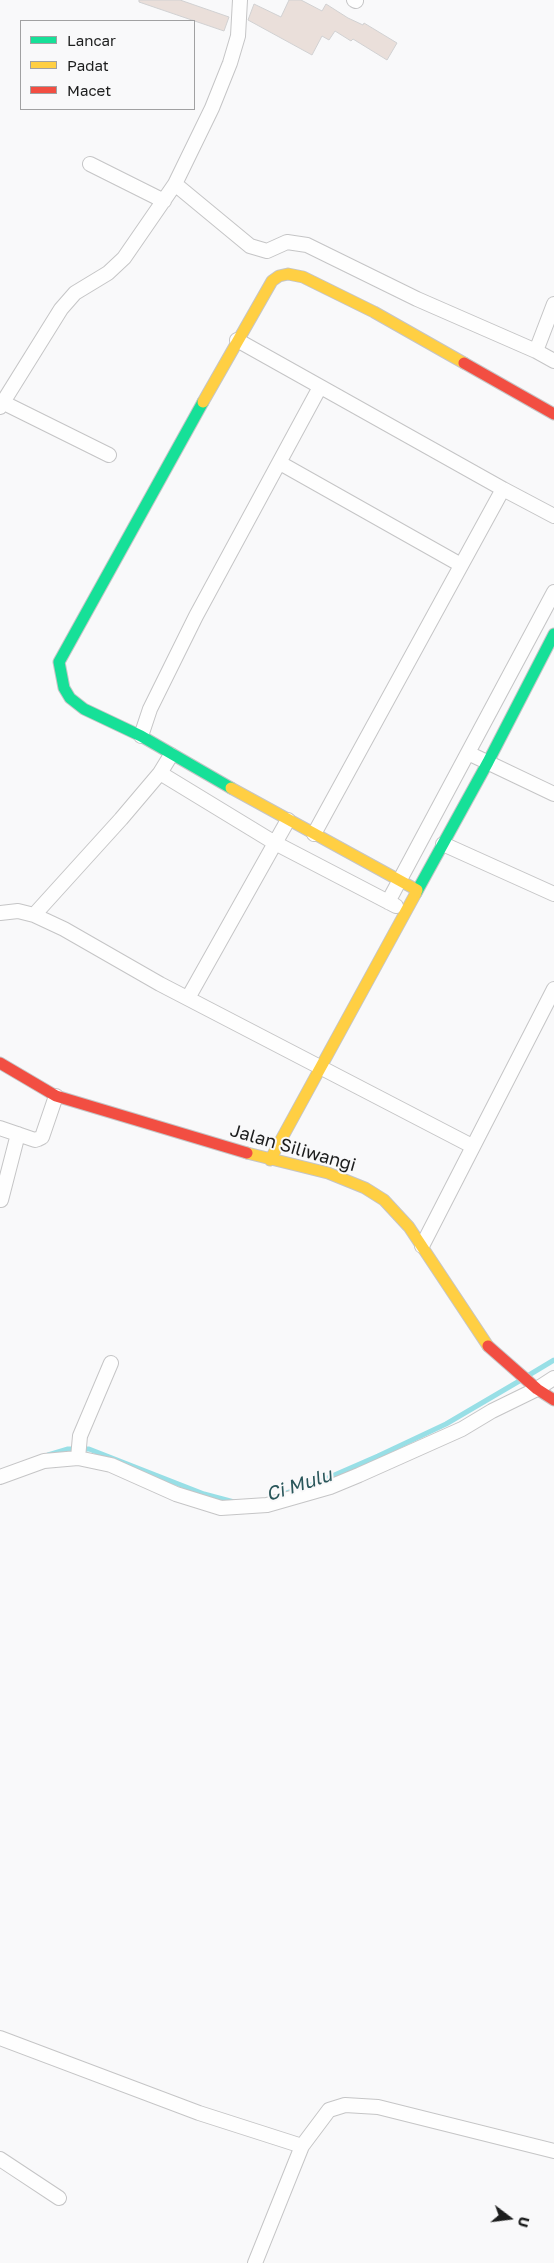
<!DOCTYPE html>
<html>
<head>
<meta charset="utf-8">
<style>
	body { margin:0 }
	#map { position:relative; width:554px; height:2263px; overflow:hidden; background:#f9f9fa; font-family:"Golos Text",sans-serif }
	canvas { display:block }
	.legend { position:absolute; left:20px; top:20px; width:175px; height:90px; box-sizing:border-box; background:#f9f9fa; border:1px solid #a1a1a2; margin:0; padding:6px 9px; list-style:none; font-size:15px; color:#1d1e1e }
	.legend li { display:flex; align-items:center; gap:10px; height:25px }
	.legend b { width:25px; border:1px solid #a1a1a2 }
	.north { position:absolute; left:484px; top:2193px; width:50px; height:50px; -webkit-text-stroke:4px #f9f9fa; paint-order:stroke; rotate:105deg; font-size:14px; font-weight:700; line-height:20px; text-align:center; color:#1d1e1e }
	.north::after { content:''; display:block; margin:auto; width:18px; height:22px; background:#1d1e1e; clip-path:polygon(50% 0,100% 100%,50% 72%,0 100%) }
</style>
</head>
<body>
<div id="map">
<canvas width="554" height="2263"></canvas>
<ul class="legend">
<li><b style="height:6px;background:#16e098"></b>Lancar</li>
<li><b style="height:6px;background:#ffcf43"></b>Padat</li>
<li><b style="height:6px;background:#f24e42"></b>Macet</li>
</ul>
<div class="north">U</div>
</div>
<script>
const ctx = document.querySelector('canvas').getContext('2d');
ctx.lineJoin = 'round';
const shape = rows => new Path2D(rows.map(r => 'M' + r).join(''));
function stroke(path, color, width, dash) { ctx.strokeStyle = color; ctx.lineWidth = width; ctx.lineCap = dash ? 'butt' : 'round'; ctx.setLineDash(dash || []); ctx.stroke(path); }
function fillPath(path, color) { ctx.fillStyle = color; ctx.fill(path, 'evenodd'); }
function drawText(font, color, halo, rows, align = 'center') {
  ctx.font = font + ' "Golos Text",sans-serif'; ctx.lineWidth = 4; ctx.setLineDash([]); ctx.textBaseline = 'middle'; ctx.strokeStyle = halo; ctx.fillStyle = color; for (const [text, x, y, turn = 0] of rows) {
    ctx.save(); ctx.translate(x, y); ctx.rotate((+turn || 0) * Math.PI / 180); ctx.textAlign = isNaN(turn) ? turn : align; if (halo) ctx.strokeText(text, 0, 0); ctx.fillText(text, 0, 0); ctx.restore();
  }
}
const stream = shape([
	[529,1375,554,1360],
	[48,1455,68,1449,89,1449,204,1494,234,1502],
	[286,1493,316,1483,378,1456,446,1424,521,1380]
]);
const building = shape([
	[139,0,180,0,229,17,224,31,139,2,139,0],
	[289,0,301,0,322,11,326,4,348,18,363,25,364,23,397,43,387,60,353,39,351,41,335,31,329,40,322,36,312,55,248,20,254,4,281,17,289,0]
]);
const street = shape([
	[354,0,356,1],
	[90,164,164,201],
	[175,184,250,246,267,251,287,242,307,245,417,299,536,351,554,361],
	[237,340,503,489,314,834],
	[536,351,554,304],
	[0,401,109,455],
	[0,407,61,309,75,293,108,273,124,258,175,184,212,108,230,63,238,36,240,0],
	[280,463,461,565],
	[503,489,554,516],
	[141,736,150,709,196,616,320,387],
	[468,753,554,794],
	[160,773,275,843,396,906],
	[443,844,554,894],
	[388,902,554,592],
	[0,913,18,911,34,915,64,929,160,984,472,1146],
	[34,915,121,819,160,773,171,755],
	[188,998,288,820],
	[0,1128,35,1140,38,1139,42,1137,56,1096],
	[1,1200,18,1134],
	[422,1246,554,989],
	[78,1458,80,1436,111,1363],
	[0,1477,44,1461,78,1458,111,1465,176,1494,221,1508,267,1505,330,1487,359,1475,462,1429,492,1411,537,1389,554,1378],
	[0,2038,199,2113,302,2146],
	[0,2159,59,2198],
	[255,2263,302,2146,329,2110,345,2105,378,2107,554,2151]
]);
const fast = shape([
	[203,402,59,662,64,688,70,698,84,709,141,736,231,788],
	[416,893,488,762,554,634]
]);
const slow = shape([
	[203,402,272,281,279,276,288,274,303,277,374,312,464,363],
	[231,788,417,890],
	[247,1153,328,1173,365,1188,384,1200,409,1227,488,1346],
	[270,1160,416,893]
]);
const jam = shape([
	[464,363,554,414],
	[0,1063,56,1096,247,1153],
	[488,1346,537,1389,554,1400]
]);
const streetNames = [
	["Jalan Siliwangi",293,1148,16]
];
const waterNames = [
	["Ci Mulu",299,1485,-18]
];
stroke(stream, '#98dfe6', 5);
fillPath(building, '#eadfda');
stroke(building, '#d1d1d2', 1);
stroke(street, '#c5c5c6', 16);
stroke(fast, '#c5c5c6', 13);
stroke(slow, '#c5c5c6', 13);
stroke(jam, '#c5c5c6', 13);
stroke(street, '#fefefe', 14);
stroke(fast, '#16e098', 11);
stroke(slow, '#ffcf43', 11);
stroke(jam, '#f24e42', 11);
drawText('18px', '#1d1e1e', '#f9f9fa', streetNames);
drawText('italic 19px', '#29565a', '#f9f9fa', waterNames);
</script>
</body>
</html>
